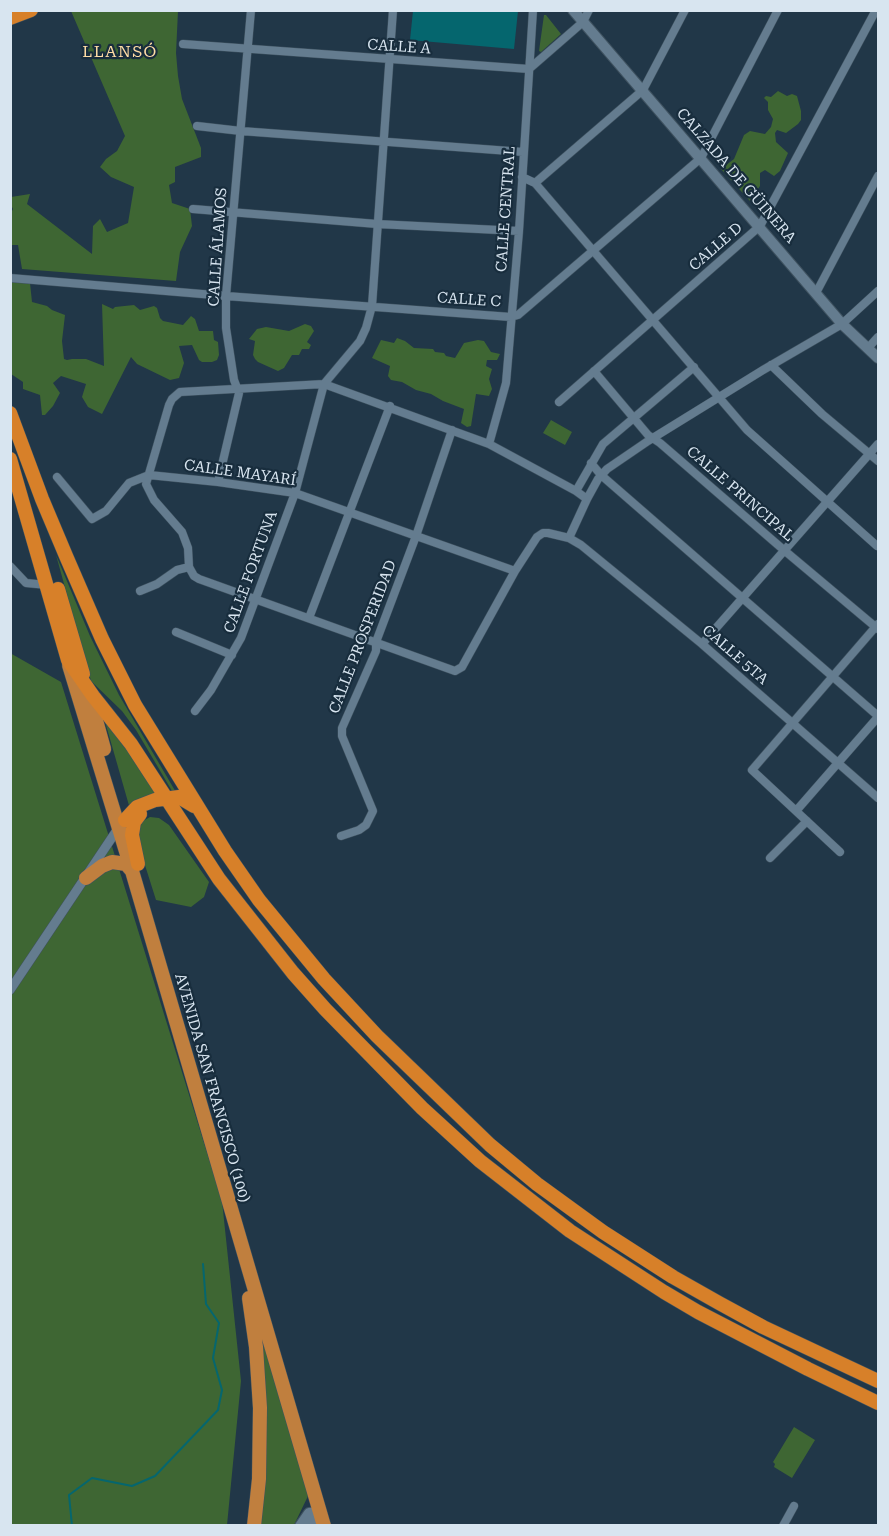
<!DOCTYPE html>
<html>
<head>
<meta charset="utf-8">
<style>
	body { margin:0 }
	#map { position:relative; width:889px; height:1536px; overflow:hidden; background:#213748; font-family:"Roboto Serif",serif }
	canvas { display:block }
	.frame { position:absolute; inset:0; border:12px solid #d8e5f0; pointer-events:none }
</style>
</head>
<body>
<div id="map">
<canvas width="889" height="1536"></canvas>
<div class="frame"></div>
</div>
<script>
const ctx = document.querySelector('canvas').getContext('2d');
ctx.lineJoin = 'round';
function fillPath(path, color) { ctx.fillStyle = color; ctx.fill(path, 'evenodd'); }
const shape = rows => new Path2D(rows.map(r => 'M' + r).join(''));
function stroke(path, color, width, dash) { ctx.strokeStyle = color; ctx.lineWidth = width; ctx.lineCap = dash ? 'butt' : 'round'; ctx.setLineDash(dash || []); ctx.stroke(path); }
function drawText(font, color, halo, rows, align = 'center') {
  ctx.font = font + ' "Roboto Serif",serif'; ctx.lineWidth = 4.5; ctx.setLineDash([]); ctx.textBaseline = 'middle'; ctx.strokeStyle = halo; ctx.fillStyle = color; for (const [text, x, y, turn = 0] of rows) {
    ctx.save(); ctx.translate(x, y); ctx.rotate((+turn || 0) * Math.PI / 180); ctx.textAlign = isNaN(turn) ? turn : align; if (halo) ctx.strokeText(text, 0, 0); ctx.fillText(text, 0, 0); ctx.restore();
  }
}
const green = shape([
	[71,11,178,11,176,53,178,76,182,99,201,148,201,157,175,167,175,182,169,185,172,203,190,209,192,226,180,252,176,281,22,269,18,245,12,245,11,242,10,215,13,209,11,205,11,197,30,194,27,204,92,254,93,226,100,219,107,232,128,223,134,187,111,177,100,167,106,159,117,151,125,136],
	[544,15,546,15,561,34,541,52,539,51],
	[778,91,787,96,792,94,797,96,801,111,801,120,798,124,786,133,777,130,775,133,776,142,788,153,780,171,774,176,765,170,760,173,760,186,750,201,721,169,734,159,744,135,750,131,765,134,771,127,773,119,768,110,768,102,764,98,766,96,771,97],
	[11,281,30,283,32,302,47,306,52,310,65,315,62,341,64,359,67,360,72,359,86,359,104,366,102,304,113,309,115,307,134,305,140,310,154,306,157,308,160,318,163,321,183,325,191,316,195,319,199,331,213,331,214,340,218,342,219,355,217,360,212,362,202,362,199,360,192,345,179,346,184,363,179,378,170,380,137,364,131,357,102,414,88,407,82,397,86,384,61,376,53,383,60,393,53,406,45,415,42,415,40,395,23,389,23,382,11,374],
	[305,324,311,326,314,331,307,342,311,345,309,349,302,349,299,355,292,355,284,368,278,371,258,362,255,359,253,355,255,341,249,339,257,329,266,327,289,331],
	[397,338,405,341,414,348,433,349,435,352,444,353,446,356,455,358,464,343,478,340,484,341,491,352,500,354,497,360,487,360,486,366,492,369,489,379,492,389,489,396,476,394,471,426,467,427,461,423,464,409,443,401,431,394,416,390,402,382,391,380,388,376,390,366,372,358,381,340,394,343],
	[551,420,572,432,565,445,543,433],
	[56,555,90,636,119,695,177,794,175,796,136,730,122,711,91,681],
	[10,653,61,682,222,1201,241,1381,227,1525,11,1525],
	[105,717,157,796,130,809,104,718],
	[150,817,159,818,169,825,209,882,204,897,191,907,156,900,138,843,138,831,143,821],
	[258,1321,308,1496,294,1525,255,1525],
	[794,1427,815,1440,792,1478,774,1467,775,1464,773,1462]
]);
const water = shape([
	[413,11,518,11,514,49,410,40]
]);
const stream = shape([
	[72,1526,69,1495,92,1478,132,1486,155,1476,218,1410,222,1390,213,1358,219,1323,206,1304,203,1264]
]);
const minor = shape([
	[183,44,529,69,583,22,589,10],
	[197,126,241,131,523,152],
	[522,177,535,183,643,90,685,10],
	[535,183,747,430,877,546],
	[193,209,377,224,519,231],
	[10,278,226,296,511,317,518,315,701,158,778,10],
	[816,293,878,176],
	[868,348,878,337],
	[771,365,822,414,878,461],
	[594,371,648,435,660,443,785,551,878,629],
	[559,402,760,226,876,10],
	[489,444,506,383,519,231,533,10],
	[591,463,601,475,878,716],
	[57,477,92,519,106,511,129,483,149,475,218,482,295,493,515,571],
	[218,482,239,393,234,380,226,328,226,296,251,10],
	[576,491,603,444,694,367],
	[587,499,576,491,489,444,324,384,180,392,172,399,169,405,146,484,154,500,182,532,188,548,189,567,194,576,199,579,455,671,462,667,515,571,537,537,543,533,548,533,569,538,581,545,702,644,878,798],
	[569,538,587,499,598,479,607,469,648,441,763,370,842,324,878,291],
	[10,566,26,583,47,585],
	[140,591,157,584,177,570,189,567],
	[309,618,390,406],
	[176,632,232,655],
	[702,644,878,444],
	[195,711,211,690,241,638,295,493,324,384,360,341,366,328,372,306,393,10],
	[796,811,878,717],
	[341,836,359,830,366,825,373,811,342,736,342,728,376,651,376,642,416,536,452,430],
	[840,852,752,770,878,624],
	[770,858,807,821],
	[783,1526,794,1506]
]);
const tertiary = shape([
	[10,990,119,827]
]);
const secondary = shape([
	[573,10,842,324,878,358],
	[300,1526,309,1513,319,1512],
	[312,1526,319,1512]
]);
const trunk = shape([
	[69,665,132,871,324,1526],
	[87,688,104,749],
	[86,878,102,866,112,862,126,864,132,871],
	[249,1298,256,1347,260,1408,259,1479,254,1526]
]);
const motorway = shape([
	[10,18,31,10],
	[10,413,42,499,66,556,102,639,135,705,225,851,259,900,324,979,377,1036,490,1145,537,1184,603,1232,673,1277,719,1303,763,1327,878,1381],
	[10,459,68,660,93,696,131,744,219,879,293,973,325,1009,422,1108,480,1161,570,1231,664,1292,698,1312,808,1369,878,1403],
	[58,589,83,674],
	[125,820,137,807,155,800,179,797,194,806],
	[138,864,132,835,134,822,140,814]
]);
const streetNames = [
	["CALLE A",399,47,4],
	["CALZADA DE GÜINERA",736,176,49],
	["CALLE CENTRAL",506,209,-86],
	["CALLE ÁLAMOS",218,247,-86],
	["CALLE D",716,247,-41],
	["CALLE C",469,300,4],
	["CALLE MAYARÍ",240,473,8],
	["CALLE PRINCIPAL",740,494,41],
	["CALLE FORTUNA",251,572,-70],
	["CALLE PROSPERIDAD",363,637,-69],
	["CALLE 5TA",735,655,41],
	["AVENIDA SAN FRANCISCO (100)",212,1088,74]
];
const neighbourhoodNames = [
	["LLANSÓ",120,52]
];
fillPath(green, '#3e6633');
fillPath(water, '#05666e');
stroke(stream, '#05666e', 2);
stroke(minor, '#3f5260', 9);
stroke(tertiary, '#3f5260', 10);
stroke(secondary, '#3f5260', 12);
stroke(trunk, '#3f5260', 15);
stroke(motorway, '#3f5260', 15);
stroke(minor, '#647c8f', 8);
stroke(tertiary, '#647c8f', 9);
stroke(secondary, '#647c8f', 10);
stroke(trunk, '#c07f3e', 14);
stroke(motorway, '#d78029', 14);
drawText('15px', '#d8e5f0', '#182d3d', streetNames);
ctx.letterSpacing = '1.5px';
drawText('16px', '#fedca5', '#182d3d', neighbourhoodNames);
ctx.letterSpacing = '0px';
</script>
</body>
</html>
